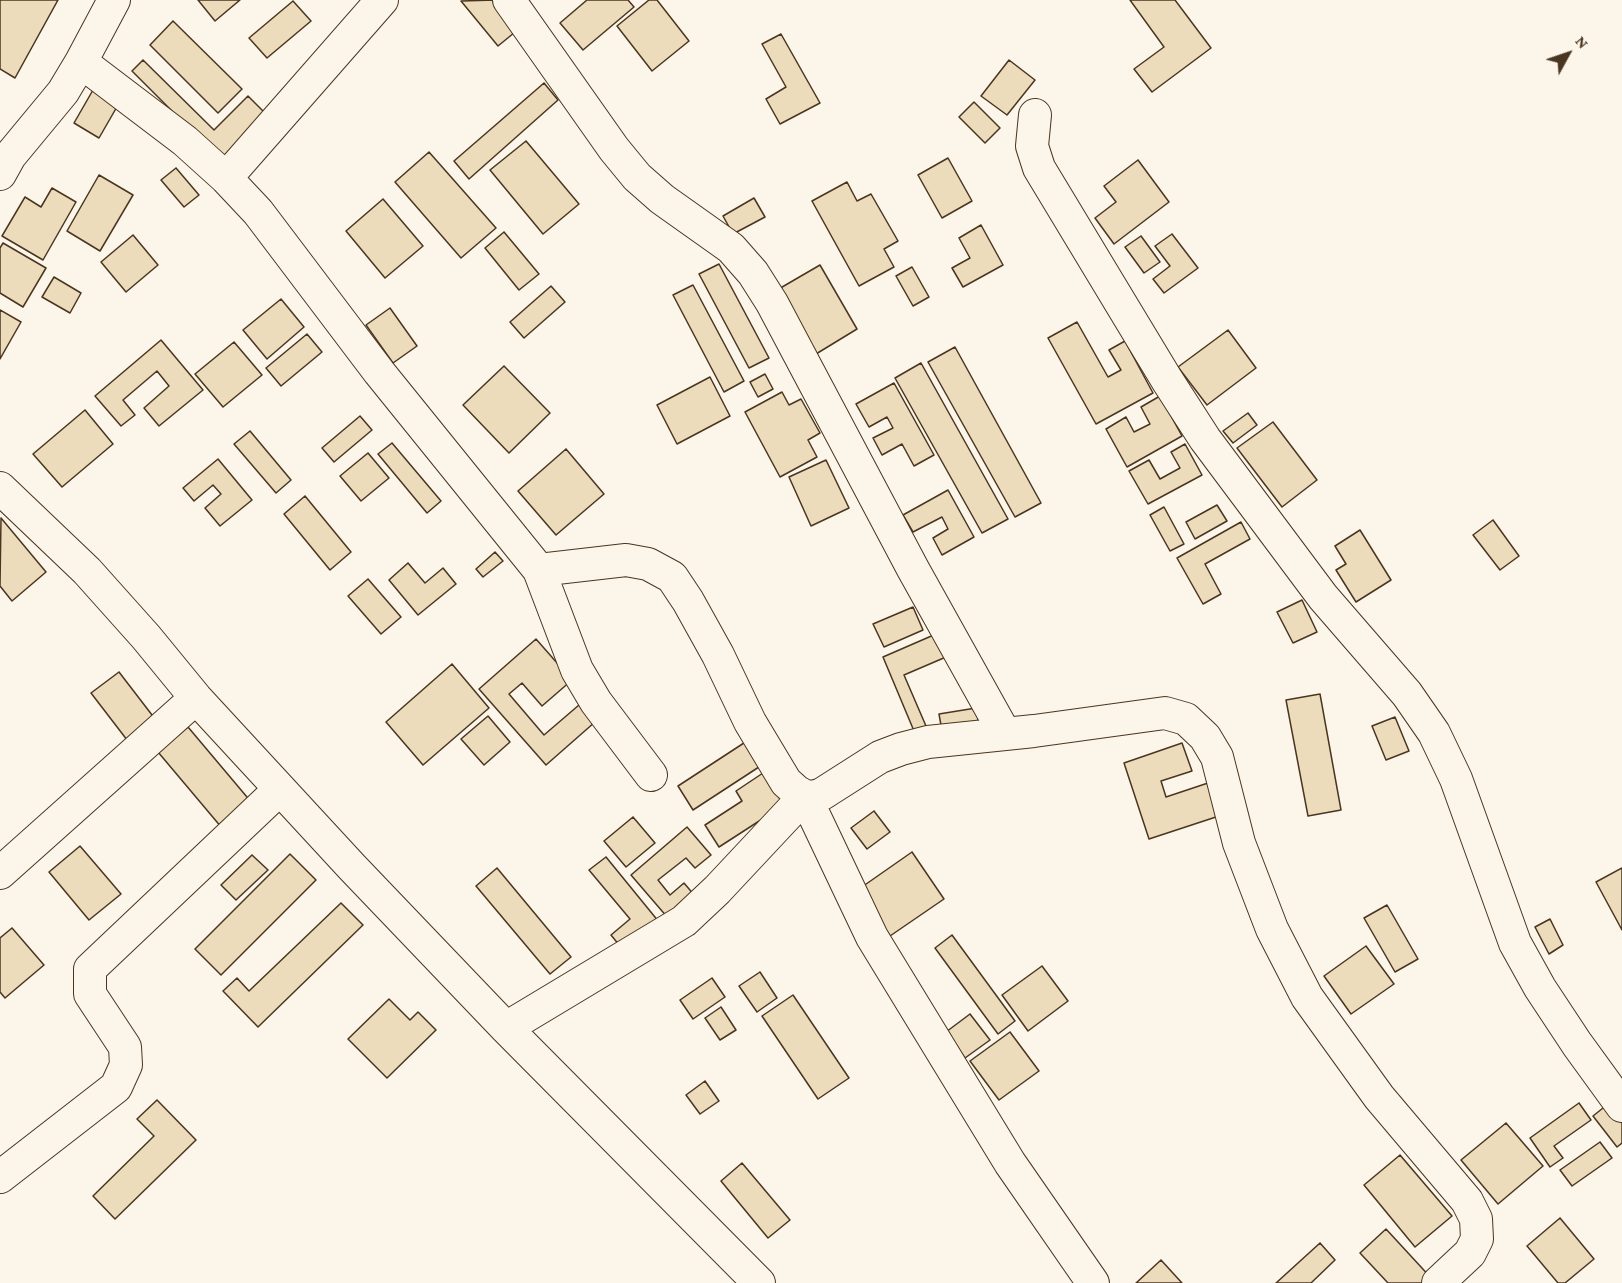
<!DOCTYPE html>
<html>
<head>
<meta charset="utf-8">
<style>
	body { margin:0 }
	#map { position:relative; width:1622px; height:1283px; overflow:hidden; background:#fbf6e9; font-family:"Crimson Pro",serif }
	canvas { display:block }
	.north { position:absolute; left:1538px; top:24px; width:60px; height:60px; -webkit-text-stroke:4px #fbf6e9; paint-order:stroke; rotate:50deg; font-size:16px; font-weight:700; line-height:24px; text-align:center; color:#4a3520 }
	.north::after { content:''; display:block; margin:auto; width:21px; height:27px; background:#4a3520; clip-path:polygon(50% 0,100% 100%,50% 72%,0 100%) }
</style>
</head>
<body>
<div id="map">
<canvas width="1622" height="1283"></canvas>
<div class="north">N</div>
</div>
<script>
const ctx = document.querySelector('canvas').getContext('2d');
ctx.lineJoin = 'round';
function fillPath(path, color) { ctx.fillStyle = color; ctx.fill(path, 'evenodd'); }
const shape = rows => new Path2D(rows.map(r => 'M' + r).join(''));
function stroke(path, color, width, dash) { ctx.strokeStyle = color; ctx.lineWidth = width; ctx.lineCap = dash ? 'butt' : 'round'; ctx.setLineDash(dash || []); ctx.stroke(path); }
const building = shape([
	[0,0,58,0,15,78,0,69,0,0],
	[198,0,240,0,215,21,198,0],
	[496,0,520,28,498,46,461,1,496,0],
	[587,0,628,0,634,7,583,50,560,23,587,0],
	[649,0,657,0,689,41,652,71,617,26,649,0],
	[1130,0,1175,0,1211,48,1152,92,1134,69,1164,47,1130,0],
	[293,1,311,21,267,58,249,38,293,1],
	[173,21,242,89,218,113,150,45,173,21],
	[781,34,820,103,780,124,766,99,786,87,762,44,781,34],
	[143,60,214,130,248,96,270,118,225,164,132,71,143,60],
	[1009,60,1035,80,1007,115,981,96,1009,60],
	[544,83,558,100,469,179,454,161,544,83],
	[93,90,118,105,99,138,74,123,93,90],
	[974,102,1000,128,985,143,959,117,974,102],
	[526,141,579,204,543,234,490,170,526,141],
	[429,152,496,228,461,258,395,182,429,152],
	[948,158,972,201,942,218,918,175,948,158],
	[1138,160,1169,202,1114,244,1095,218,1116,202,1104,186,1138,160],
	[176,168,199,195,184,207,161,180,176,168],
	[99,175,133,195,100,251,67,231,99,175],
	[847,182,857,201,871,194,898,241,884,249,894,267,859,286,812,201,847,182],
	[52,188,76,202,43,260,2,236,25,197,41,207,52,188],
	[754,198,765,217,733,234,723,216,754,198],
	[383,199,423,246,385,278,346,231,383,199],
	[981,225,1003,265,963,287,952,268,970,258,959,238,981,225],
	[504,232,539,274,519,290,485,248,504,232],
	[1172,234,1198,268,1164,293,1153,279,1170,266,1155,246,1172,234],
	[133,235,158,265,126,292,101,262,133,235],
	[1141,236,1160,262,1144,273,1125,247,1141,236],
	[3,243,46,268,23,307,0,293,0,248,3,243],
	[719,264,769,358,749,368,699,274,719,264],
	[820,265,857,329,816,354,777,290,820,265],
	[912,267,929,297,913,306,896,276,912,267],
	[54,277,81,293,70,313,42,297,54,277],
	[693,285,744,381,724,392,673,295,693,285],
	[551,286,565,302,524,338,510,322,551,286],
	[281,299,304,327,267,359,243,330,281,299],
	[390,308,417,346,393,363,366,325,390,308],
	[0,310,21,322,0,359,0,310],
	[1077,322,1108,377,1121,370,1109,350,1125,341,1153,393,1096,424,1048,338,1077,322],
	[1228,330,1256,368,1207,405,1178,367,1228,330],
	[307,334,322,352,281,386,266,368,307,334],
	[161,340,203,390,159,426,144,408,169,386,157,371,123,400,135,415,121,426,95,396,161,340],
	[234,342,262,375,223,407,195,374,234,342],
	[955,347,1041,503,1015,517,928,362,955,347],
	[921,363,1008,519,982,533,895,378,921,363],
	[504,366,550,413,509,453,463,405,504,366],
	[765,374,773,389,758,397,750,382,765,374],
	[710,377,730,416,677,444,657,405,710,377],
	[894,383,934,455,914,466,902,444,882,455,873,438,893,428,887,417,869,427,856,404,894,383],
	[782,392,789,405,801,399,820,433,808,440,817,457,780,477,745,412,782,392],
	[1160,396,1182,436,1127,467,1106,429,1126,417,1134,432,1150,424,1141,407,1160,396],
	[85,410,113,444,62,487,33,454,85,410],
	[1248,413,1257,425,1233,443,1223,431,1248,413],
	[360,416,372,430,334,462,322,448,360,416],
	[1273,422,1317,480,1282,507,1237,448,1273,422],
	[250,431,291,480,276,493,234,444,250,431],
	[392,443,441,501,427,513,378,454,392,443],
	[1185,444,1202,475,1148,504,1129,471,1149,460,1160,479,1180,468,1171,452,1185,444],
	[566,449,604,494,556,535,518,491,566,449],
	[368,453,389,478,361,501,340,476,368,453],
	[218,459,252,500,220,526,205,508,221,494,213,485,194,501,183,488,218,459],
	[826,460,849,508,811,526,789,477,826,460],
	[948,490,974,537,942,555,933,538,948,529,942,517,913,532,903,515,948,490],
	[305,496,351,552,330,570,284,514,305,496],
	[1217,505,1227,521,1195,539,1186,522,1217,505],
	[1164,507,1184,544,1170,551,1150,515,1164,507],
	[1,518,46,572,12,601,0,586,1,518],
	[1493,520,1519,556,1500,570,1473,535,1493,520],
	[1241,522,1250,539,1205,564,1221,594,1203,604,1177,558,1241,522],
	[1360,530,1391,580,1356,602,1336,570,1346,564,1335,546,1360,530],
	[495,552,503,561,483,577,476,569,495,552],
	[408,563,425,583,443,568,456,584,418,615,389,580,408,563],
	[368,579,401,617,381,634,348,596,368,579],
	[1302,600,1317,632,1293,643,1277,612,1302,600],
	[913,607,923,630,884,647,873,624,913,607],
	[936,634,946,657,904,675,926,726,914,731,883,657,936,634],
	[536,639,572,680,542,706,522,683,509,694,544,735,579,705,595,722,546,765,479,689,536,639],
	[452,664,489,708,423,765,386,722,452,664],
	[119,672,162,728,134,749,91,693,119,672],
	[1320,694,1341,810,1308,816,1286,700,1320,694],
	[976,708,979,725,942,731,939,714,976,708],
	[488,716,510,742,484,765,461,739,488,716],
	[1395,717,1409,751,1386,760,1372,726,1395,717],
	[188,727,252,803,222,828,158,752,188,727],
	[747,741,762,765,693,810,678,786,747,741],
	[1182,743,1192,771,1161,781,1166,797,1208,783,1219,816,1149,839,1124,763,1182,743],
	[763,773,784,805,719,847,705,825,742,801,736,791,763,773],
	[874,811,890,832,867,849,851,828,874,811],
	[633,817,655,843,626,867,604,841,633,817],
	[687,827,711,855,695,868,686,858,658,880,670,895,684,883,695,896,668,918,631,875,687,827],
	[80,846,121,894,89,920,49,872,80,846],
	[912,852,944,899,890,936,859,889,912,852],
	[290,854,316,880,221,975,195,949,290,854],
	[252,855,268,870,236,900,221,885,252,855],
	[606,857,659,922,624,951,611,935,630,919,589,870,606,857],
	[497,868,571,957,550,974,476,886,497,868],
	[1622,868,1622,930,1596,882,1622,868],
	[341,903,363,925,258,1027,223,991,237,978,249,991,341,903],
	[1387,905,1418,959,1395,972,1364,918,1387,905],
	[1550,919,1563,945,1549,954,1535,927,1550,919],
	[12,928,44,965,5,998,0,992,0,938,12,928],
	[952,935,1015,1021,998,1034,935,948,952,935],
	[1366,946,1394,984,1351,1014,1324,976,1366,946],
	[1042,966,1068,1001,1028,1031,1002,995,1042,966],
	[760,972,777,998,757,1012,739,986,760,972],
	[712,978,725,997,693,1019,680,1000,712,978],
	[793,995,849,1078,818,1099,762,1016,793,995],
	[389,999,410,1020,418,1012,436,1030,387,1078,348,1039,389,999],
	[721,1007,736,1030,720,1040,705,1018,721,1007],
	[970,1014,990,1040,965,1058,946,1032,970,1014],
	[1010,1032,1039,1071,999,1100,970,1061,1010,1032],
	[705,1081,719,1101,700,1114,686,1095,705,1081],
	[157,1100,196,1140,115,1219,93,1196,154,1136,137,1119,157,1100],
	[1579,1103,1591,1120,1554,1146,1563,1158,1550,1167,1530,1138,1579,1103],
	[1608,1104,1622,1123,1622,1143,1617,1147,1593,1116,1608,1104],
	[1506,1123,1543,1166,1498,1204,1461,1160,1506,1123],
	[1600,1142,1612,1158,1572,1186,1560,1170,1600,1142],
	[1400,1155,1452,1216,1415,1247,1364,1185,1400,1155],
	[742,1163,790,1220,768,1238,721,1181,742,1163],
	[1560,1218,1594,1259,1565,1283,1558,1283,1527,1246,1560,1218],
	[1386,1229,1433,1280,1430,1283,1388,1283,1360,1253,1386,1229],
	[1320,1243,1335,1260,1311,1283,1276,1283,1320,1243],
	[1161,1260,1182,1283,1136,1283,1161,1260]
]);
const street = shape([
	[509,0,614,149,637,177,662,199,731,248,753,273,772,303,913,569,1005,734],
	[81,62,185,141,226,178,258,212,379,372,539,570,577,670,596,702,651,775],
	[1035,115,1032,146,1039,168,1167,380,1205,439,1323,597,1407,694,1434,733,1456,779,1515,943,1540,988,1577,1044,1622,1106],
	[0,174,10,156,63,92,81,62,114,0],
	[226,178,382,0],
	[0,488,87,571,146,637,196,698,352,867,506,1028,759,1283],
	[539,570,626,560,648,564,672,577,688,601,718,655,750,722,786,782,796,791,805,796,814,797,822,794,880,757,901,749,928,742,1034,731,1165,713,1186,719,1205,737,1217,757,1239,843,1272,929,1307,997,1379,1097,1467,1201,1476,1219,1477,1239,1470,1253,1438,1283],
	[0,873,196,698],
	[506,1028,684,921,717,890,805,796,872,937,1010,1163,1093,1283],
	[0,1177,116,1087,126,1065,125,1047,90,994,90,969,280,789]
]);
fillPath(building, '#ecdcbc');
stroke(building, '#4a3520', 1.5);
stroke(street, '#4a3520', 34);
stroke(street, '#fbf6e9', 32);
</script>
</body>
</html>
